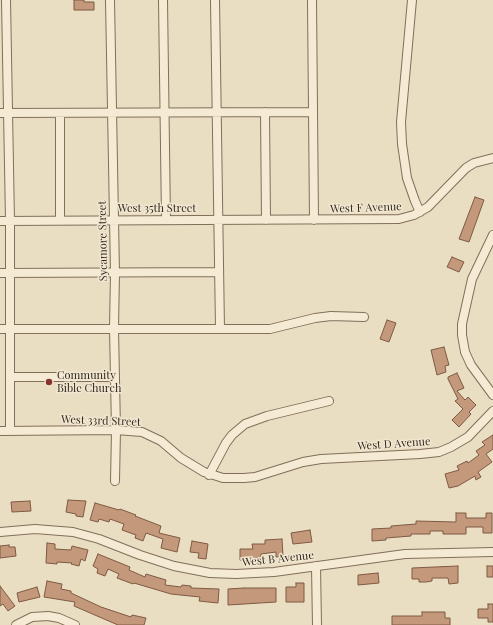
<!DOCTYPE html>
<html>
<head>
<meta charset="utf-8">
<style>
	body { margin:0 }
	canvas { display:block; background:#e9ddc2 }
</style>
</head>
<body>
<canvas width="493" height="625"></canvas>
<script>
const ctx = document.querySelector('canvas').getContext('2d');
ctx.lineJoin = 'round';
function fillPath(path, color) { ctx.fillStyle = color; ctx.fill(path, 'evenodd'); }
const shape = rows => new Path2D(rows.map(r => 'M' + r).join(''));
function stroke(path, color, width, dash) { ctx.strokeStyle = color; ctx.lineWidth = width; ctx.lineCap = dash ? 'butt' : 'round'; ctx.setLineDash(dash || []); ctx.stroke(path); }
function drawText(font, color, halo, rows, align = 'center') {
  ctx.font = font + ' "Playfair Display",serif'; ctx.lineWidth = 3; ctx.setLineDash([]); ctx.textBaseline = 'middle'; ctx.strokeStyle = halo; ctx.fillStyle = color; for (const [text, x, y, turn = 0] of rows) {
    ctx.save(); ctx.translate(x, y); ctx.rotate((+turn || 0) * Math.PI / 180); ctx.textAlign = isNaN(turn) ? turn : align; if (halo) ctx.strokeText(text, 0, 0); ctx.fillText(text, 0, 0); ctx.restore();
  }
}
const building = shape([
	[74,0,84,0,84,2,94,2,94,10,74,10,74,0],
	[475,197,484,200,469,242,459,239,475,197],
	[452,257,464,262,459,272,447,267,452,257],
	[387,320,396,323,389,342,380,339,387,320],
	[444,347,449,365,445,366,446,372,437,375,431,350,444,347],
	[457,373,464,388,457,391,465,400,468,397,476,405,469,412,471,414,459,427,452,420,463,409,455,401,458,399,448,379,448,377,457,373],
	[493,435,493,449,486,454,492,462,478,472,481,477,476,480,475,476,458,486,449,488,445,474,459,470,457,466,467,461,468,463,479,455,476,451,485,445,482,442,493,435],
	[68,500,86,501,83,517,76,516,76,514,66,512,68,500],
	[30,501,31,511,12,512,11,502,30,501],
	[95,503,119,510,120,509,136,515,135,516,161,526,159,533,180,538,177,552,161,548,163,539,146,533,143,541,135,538,136,535,122,530,124,524,110,519,109,522,99,519,98,522,90,520,95,503],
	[456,513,466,513,466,518,486,518,486,513,492,513,492,533,483,533,483,527,466,527,466,534,443,534,443,531,430,531,430,534,411,534,411,536,386,538,386,540,372,541,372,529,391,528,391,526,416,524,416,521,456,522,456,513],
	[310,530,312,542,293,544,291,533,310,530],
	[282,539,283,556,276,557,276,552,261,554,261,560,240,560,240,549,253,549,252,544,265,544,265,540,282,539],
	[192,541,208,544,206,559,198,558,199,553,190,552,192,541],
	[47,543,55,544,55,549,71,550,72,546,88,550,85,561,81,559,79,566,71,564,72,563,57,562,57,564,46,563,47,543],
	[9,545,9,547,15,547,16,556,0,558,0,546,9,545],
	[98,554,130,567,129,570,145,577,146,574,166,580,165,585,181,587,182,585,191,586,191,588,219,589,218,603,199,601,200,597,171,594,134,583,133,584,117,578,119,574,108,569,105,576,97,573,98,569,93,566,98,554],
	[458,566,458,583,449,584,448,578,432,578,432,581,426,582,419,582,419,579,412,579,412,568,458,566],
	[487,566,493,566,493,577,487,577,487,566],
	[378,573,379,583,358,585,358,575,378,573],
	[47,581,62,584,61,589,71,591,71,593,101,607,131,617,132,615,146,618,144,625,118,625,74,606,75,602,44,597,47,581],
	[296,583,304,583,304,602,286,602,286,587,296,587,296,583],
	[0,586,15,606,8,611,3,604,0,606,0,586],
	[37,587,40,597,19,602,17,593,37,587],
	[244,588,276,588,276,602,228,605,228,589,244,588],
	[488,604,493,604,493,622,488,622,488,618,478,618,478,609,488,609,488,604],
	[422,612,445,612,445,618,450,618,450,625,392,625,392,616,422,616,422,612]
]);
const minor = shape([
	[6,0,10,221,10,431],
	[110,0,115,273,114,328,116,430,115,481],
	[163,0,166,220],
	[215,0,220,329],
	[312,0,314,220],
	[412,0,401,122,402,144,407,178,415,201,420,212],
	[265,112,266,220],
	[0,113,313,112],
	[60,113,60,220],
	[0,221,399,219,414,215,428,207,466,168,474,163,493,158],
	[493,235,472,279,462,324,462,335,465,352,471,365,493,395],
	[0,273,219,272],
	[0,329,270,329,315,318,331,316,364,317],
	[11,377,115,377],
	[0,431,116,430,142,432,161,441,181,458,204,472,223,478,244,478,255,477,303,462,321,459,420,454,439,452,451,447,468,437,493,411],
	[209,475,226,443,232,435,245,424,267,416,329,401],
	[0,532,35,529,73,532,99,539,140,555,174,566,210,573,236,574,274,572,405,554,493,552],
	[316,566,317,625],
	[16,625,32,617,48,616,59,618,75,625]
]);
const markers = [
	[49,382,4,"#8a3132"]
];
const streetNames = [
	["West F Avenue",366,208,-2],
	["West 35th Street",157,209],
	["Sycamore Street",103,241,-91],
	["West 33rd Street",101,421,2],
	["West D Avenue",394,444,-4],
	["West B Avenue",278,559,-6]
];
const poiNames = [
	["Community",57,376],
	["Bible Church",57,389]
];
fillPath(building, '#c4987b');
stroke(building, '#7e5a43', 1);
stroke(minor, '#816f5b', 10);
stroke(minor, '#f5ebd4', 8);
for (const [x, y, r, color] of markers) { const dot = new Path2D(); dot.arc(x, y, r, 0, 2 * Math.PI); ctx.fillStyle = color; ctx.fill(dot); stroke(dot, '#f1e7d0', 1.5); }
drawText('11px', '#32271e', '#f1e7d0', streetNames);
drawText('11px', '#32271e', '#f1e7d0', poiNames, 'left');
</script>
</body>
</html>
